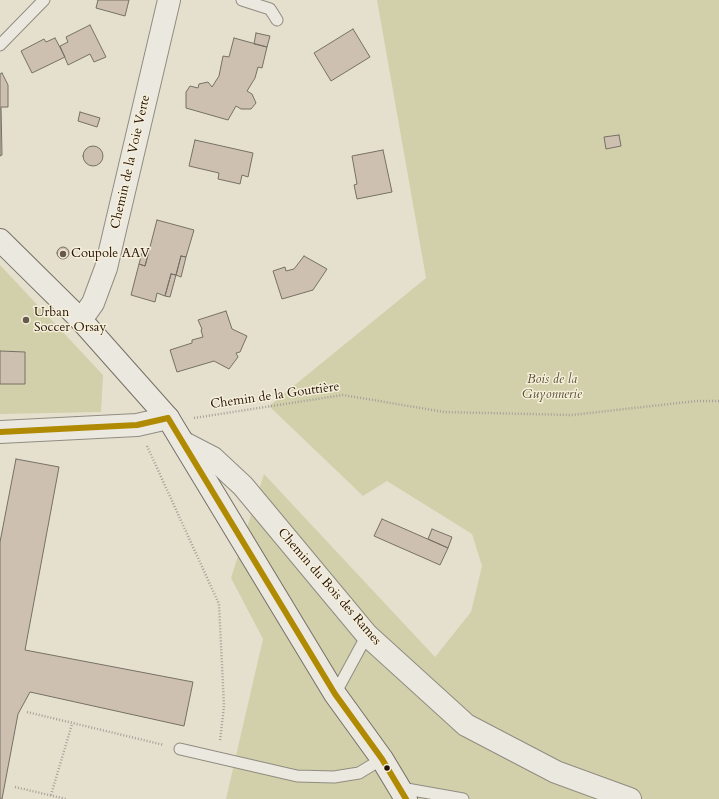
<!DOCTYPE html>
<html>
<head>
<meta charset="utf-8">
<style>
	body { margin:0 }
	canvas { display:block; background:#e5e0ce }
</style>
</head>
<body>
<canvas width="719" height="799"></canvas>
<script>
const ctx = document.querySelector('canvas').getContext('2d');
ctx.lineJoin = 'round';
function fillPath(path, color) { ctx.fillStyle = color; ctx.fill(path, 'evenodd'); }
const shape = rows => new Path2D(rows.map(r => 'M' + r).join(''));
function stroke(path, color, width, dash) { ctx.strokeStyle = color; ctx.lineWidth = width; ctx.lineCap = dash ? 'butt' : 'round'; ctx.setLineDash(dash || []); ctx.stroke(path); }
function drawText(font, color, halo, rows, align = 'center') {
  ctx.font = font + ' Cardo,serif'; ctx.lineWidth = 3; ctx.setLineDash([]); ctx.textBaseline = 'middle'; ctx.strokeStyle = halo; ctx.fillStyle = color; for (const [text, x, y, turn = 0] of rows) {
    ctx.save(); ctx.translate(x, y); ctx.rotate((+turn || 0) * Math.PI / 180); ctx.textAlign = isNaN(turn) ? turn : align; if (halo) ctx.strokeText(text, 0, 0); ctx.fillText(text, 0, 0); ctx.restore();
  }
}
const green = shape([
	[377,0,719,0,719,799,226,799,263,639,231,578,264,474,435,657,471,612,482,566,472,534,387,481,363,496,269,406,426,278],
	[0,265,103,375,101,412,0,414]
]);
const building = shape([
	[98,0,129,0,125,16,96,8,98,0],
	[90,25,106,57,94,62,90,54,68,65,60,46,68,42,66,37,90,25],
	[353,29,370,57,331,81,314,53,353,29],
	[256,33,270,36,267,47,254,44,256,33],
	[55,38,65,57,32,73,21,51,44,39,46,42,55,38],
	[234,38,267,47,262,68,258,67,255,78,247,91,252,94,256,103,251,109,241,109,236,106,228,120,186,108,186,92,190,86,198,88,199,84,208,82,212,87,219,76,223,56,229,57,234,38],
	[2,73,8,85,8,107,1,107,2,155,0,156,0,74,2,73],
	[80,112,100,118,97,127,78,121,80,112],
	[619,135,621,146,606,149,604,137,619,135],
	[195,140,253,153,248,177,242,175,240,184,218,179,219,173,189,166,195,140],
	'83 156a10 10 0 1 1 20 0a10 10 0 1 1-20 0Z',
	[383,150,392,192,357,199,354,185,357,184,352,156,383,150],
	[157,220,194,230,186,257,181,256,176,275,171,274,165,296,157,293,155,302,131,295,139,264,145,266,157,220],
	'57 253a6 6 0 1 1 12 0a6 6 0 1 1-12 0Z',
	[142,253,148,255,145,266,139,264,142,253],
	[181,256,186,257,181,277,176,275,181,256],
	[304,256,327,269,313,290,282,299,273,271,285,267,286,271,294,269,304,256],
	[171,274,176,275,170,297,165,296,171,274],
	[226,311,232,329,247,336,240,352,236,353,238,357,229,369,214,361,177,372,170,350,192,343,192,340,203,337,201,330,202,329,198,320,226,311],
	[0,351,25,352,25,384,0,384,0,351],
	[16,459,59,467,25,650,193,682,184,726,30,692,18,714,2,799,0,799,0,542,16,459],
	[382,519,448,548,440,565,374,536,382,519],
	[432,529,452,537,448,548,428,539,432,529]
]);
const path = shape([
	[194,418,343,395,444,412,572,415,696,401,719,401],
	[147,446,219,604,224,706,220,741],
	[27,712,164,745],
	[15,787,66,799],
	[51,795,72,724]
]);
const lane = shape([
	[242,0,270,9,277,20],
	[0,45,44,0],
	[335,694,367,635],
	[180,749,297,776,334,777,359,773,382,759],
	[401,788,463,799]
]);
const street = shape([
	[81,320,93,303,106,268,169,0],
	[0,432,137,425,168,418],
	[184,443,213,458,243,486,367,635,466,725,556,772,630,799]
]);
const secondary = shape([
	[0,240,81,320,168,418,335,694,382,759,406,799]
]);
const bus1 = shape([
	[168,418,335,694,382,759,406,799],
	[0,432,137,425,168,418]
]);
const markers = [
	[63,254,4,"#68594d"],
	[26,320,4,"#68594d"],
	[387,768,3.5,"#251007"]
];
const streetNames = [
	["Chemin de la Voie Verte",131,162,-77],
	["Chemin de la Gouttière",275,396,-8],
	["Chemin du Bois des Rames",329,587,49]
];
const poiNames = [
	["Coupole AAV",71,254],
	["Urban",34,313],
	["Soccer Orsay",34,328]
];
const parkNames = [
	["Bois de la",552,380],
	["Guyonnerie",552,395]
];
fillPath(green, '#d1d0ab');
fillPath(building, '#cdc0b1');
stroke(building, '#767066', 1);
stroke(lane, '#918c80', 13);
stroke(street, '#918c80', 24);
stroke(secondary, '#767066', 24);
stroke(path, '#a49f98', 2.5, [1, 2]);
stroke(lane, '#ebe8df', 11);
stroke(street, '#ebe8df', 22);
stroke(secondary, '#ebe8df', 22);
stroke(bus1, '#af8a02', 6);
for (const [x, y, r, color] of markers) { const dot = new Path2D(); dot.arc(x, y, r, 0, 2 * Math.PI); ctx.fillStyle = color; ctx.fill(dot); stroke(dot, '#f5efd9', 1.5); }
drawText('13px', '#251007', '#f5efd9', streetNames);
drawText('13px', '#251007', '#f5efd9', poiNames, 'left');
drawText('italic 13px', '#5c4f37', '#f5efd9', parkNames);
</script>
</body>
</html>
